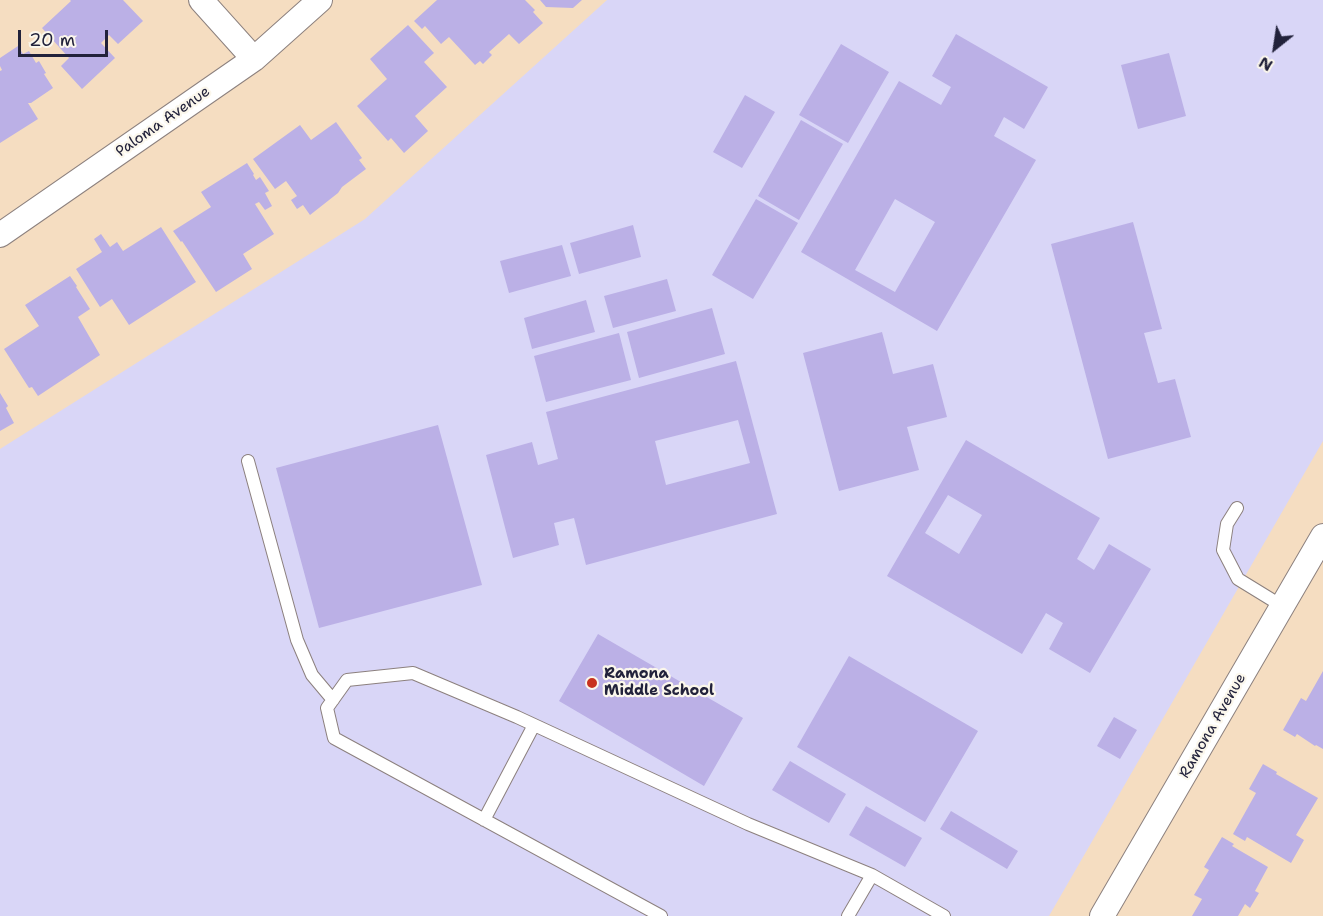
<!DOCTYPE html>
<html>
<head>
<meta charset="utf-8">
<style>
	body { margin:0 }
	#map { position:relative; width:1323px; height:916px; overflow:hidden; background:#f5ddc1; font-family:"Shantell Sans",sans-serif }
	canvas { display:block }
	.north { position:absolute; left:1245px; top:18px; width:60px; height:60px; -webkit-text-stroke:4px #fbf7ec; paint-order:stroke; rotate:210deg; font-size:16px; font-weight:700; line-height:24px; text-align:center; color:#22223b }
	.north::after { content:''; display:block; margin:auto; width:21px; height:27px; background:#22223b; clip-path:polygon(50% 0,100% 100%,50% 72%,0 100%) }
	.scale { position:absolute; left:18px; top:30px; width:90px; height:27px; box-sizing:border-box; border:3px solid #22223b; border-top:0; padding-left:8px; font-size:18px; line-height:21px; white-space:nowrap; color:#22223b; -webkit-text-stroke:4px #fbf7ec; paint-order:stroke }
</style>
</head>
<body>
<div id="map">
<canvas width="1323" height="916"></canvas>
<div class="north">N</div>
<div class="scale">20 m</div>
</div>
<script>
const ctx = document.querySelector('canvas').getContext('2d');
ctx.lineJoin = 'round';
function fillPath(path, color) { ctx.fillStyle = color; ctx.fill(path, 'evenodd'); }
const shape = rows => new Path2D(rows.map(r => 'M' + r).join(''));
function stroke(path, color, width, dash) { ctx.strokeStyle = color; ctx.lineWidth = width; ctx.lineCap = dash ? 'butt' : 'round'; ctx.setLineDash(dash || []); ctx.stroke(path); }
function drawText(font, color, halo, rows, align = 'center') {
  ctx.font = font + ' "Shantell Sans",sans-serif'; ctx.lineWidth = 4.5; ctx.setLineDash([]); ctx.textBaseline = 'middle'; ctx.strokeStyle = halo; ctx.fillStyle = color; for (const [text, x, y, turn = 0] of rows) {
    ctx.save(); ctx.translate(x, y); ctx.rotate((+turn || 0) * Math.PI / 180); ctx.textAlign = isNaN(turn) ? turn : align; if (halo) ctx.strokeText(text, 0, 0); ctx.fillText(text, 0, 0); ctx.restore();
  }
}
const built = shape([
	[607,0,1323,0,1323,441,1049,916,0,916,0,449,365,219]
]);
const building = shape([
	[70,0,123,0,143,21,118,44,109,35,101,43,115,58,82,89,61,66,69,58,42,28,71,1],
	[437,0,525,0,535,10,533,12,543,23,519,44,509,34,489,52,492,55,483,64,480,61,475,65,449,37,441,44,425,26,422,29,414,21],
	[540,0,582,0,573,8,546,7],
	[408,25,434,53,424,62,447,87,415,116,428,131,404,153,391,138,388,141,357,106,387,79,370,59],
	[956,34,1048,87,1024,129,1004,117,994,136,1036,160,937,331,801,252,899,81,941,105,951,87,932,76],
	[895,199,935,222,895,292,855,270],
	[841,44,889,72,848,143,799,115],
	[18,46,23,54,29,51,36,63,39,61,46,73,44,74,53,88,31,103,28,103,38,119,0,143,0,71,2,70,0,66,0,58],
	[1169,53,1186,116,1138,129,1121,65],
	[745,95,775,112,742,168,713,152],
	[801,120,843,144,799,220,758,196],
	[336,122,362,158,359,160,366,169,342,187,338,193,310,215,303,205,297,209,291,200,297,196,286,181,275,189,253,159,300,125,311,140],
	[247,163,254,174,253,175,256,180,260,177,269,191,265,193,272,206,265,210,259,202,255,204,274,234,243,254,252,269,216,292,182,241,181,242,173,231,211,207,201,192],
	[756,199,798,223,753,299,712,275],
	[1133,222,1162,329,1144,333,1158,383,1175,379,1191,437,1108,459,1051,244],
	[633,225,641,257,579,274,570,243],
	[161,227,196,282,129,325,112,299,100,307,76,269,102,252,94,239,101,234,110,247,117,242,123,251],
	[562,245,571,276,509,293,500,261],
	[70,276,77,286,76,287,90,309,78,317,100,355,38,396,32,387,29,388,4,349,39,326,25,305],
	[667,279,676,311,613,328,604,296],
	[586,300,595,332,532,349,524,318],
	[712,308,725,354,639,378,627,332],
	[882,332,893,374,933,364,947,417,907,427,919,470,839,491,803,353],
	[619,333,631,380,546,402,534,356],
	[736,361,777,514,586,565,574,518,554,523,559,545,513,558,486,455,532,442,538,465,558,459,546,412],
	[738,420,750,463,666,485,655,441],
	[0,393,8,406,6,408,14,423,0,431],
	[438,425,482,585,319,628,276,468],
	[966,440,1100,518,1077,559,1094,570,1109,544,1151,569,1090,673,1049,649,1063,623,1046,613,1022,654,887,576],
	[948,495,982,515,959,554,925,533],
	[598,634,743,718,704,786,559,701],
	[849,656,978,731,925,822,797,747],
	[1323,671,1323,749,1316,745,1315,746,1297,734,1295,737,1283,730,1301,698,1306,701],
	[1114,717,1137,730,1120,759,1097,746],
	[790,761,846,794,829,823,772,790],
	[1263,764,1277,772,1276,774,1318,798,1296,835,1304,840,1291,863,1247,837,1245,841,1233,834,1256,793,1249,789],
	[866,806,922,838,905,867,849,835],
	[951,811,1018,851,1007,869,940,829],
	[1222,837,1234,844,1232,846,1268,867,1255,891,1259,893,1250,908,1245,904,1238,916,1192,916,1202,899,1194,895,1209,870,1204,867]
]);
const service = shape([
	[248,461,297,640,312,675,333,700],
	[1237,508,1227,524,1223,550,1238,579,1282,606],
	[484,820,534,725],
	[661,916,334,738,327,708,347,680,413,673,517,717,748,824,872,875,944,916],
	[848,916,872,875]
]);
const minor = shape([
	[201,0,254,59],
	[0,235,254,59,320,0],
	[1102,916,1323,536]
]);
const markers = [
	[592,683,6,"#c8321e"]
];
const streetNames = [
	["Paloma Avenue",163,122,-35],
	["Ramona Avenue",1213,726,-60]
];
const poiNames = [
	["Ramona",604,674],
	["Middle School",604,691]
];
fillPath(built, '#d9d6f7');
fillPath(building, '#bbb0e6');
stroke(service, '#8c807e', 14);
stroke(minor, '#8c807e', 26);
stroke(service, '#fff', 12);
stroke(minor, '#fff', 24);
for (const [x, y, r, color] of markers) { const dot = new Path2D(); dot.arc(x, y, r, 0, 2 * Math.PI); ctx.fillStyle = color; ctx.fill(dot); stroke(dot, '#fbf7ec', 2); }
drawText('15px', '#22223b', '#fbf7ec', streetNames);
drawText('bold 15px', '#22223b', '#fbf7ec', poiNames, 'left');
</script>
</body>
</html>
